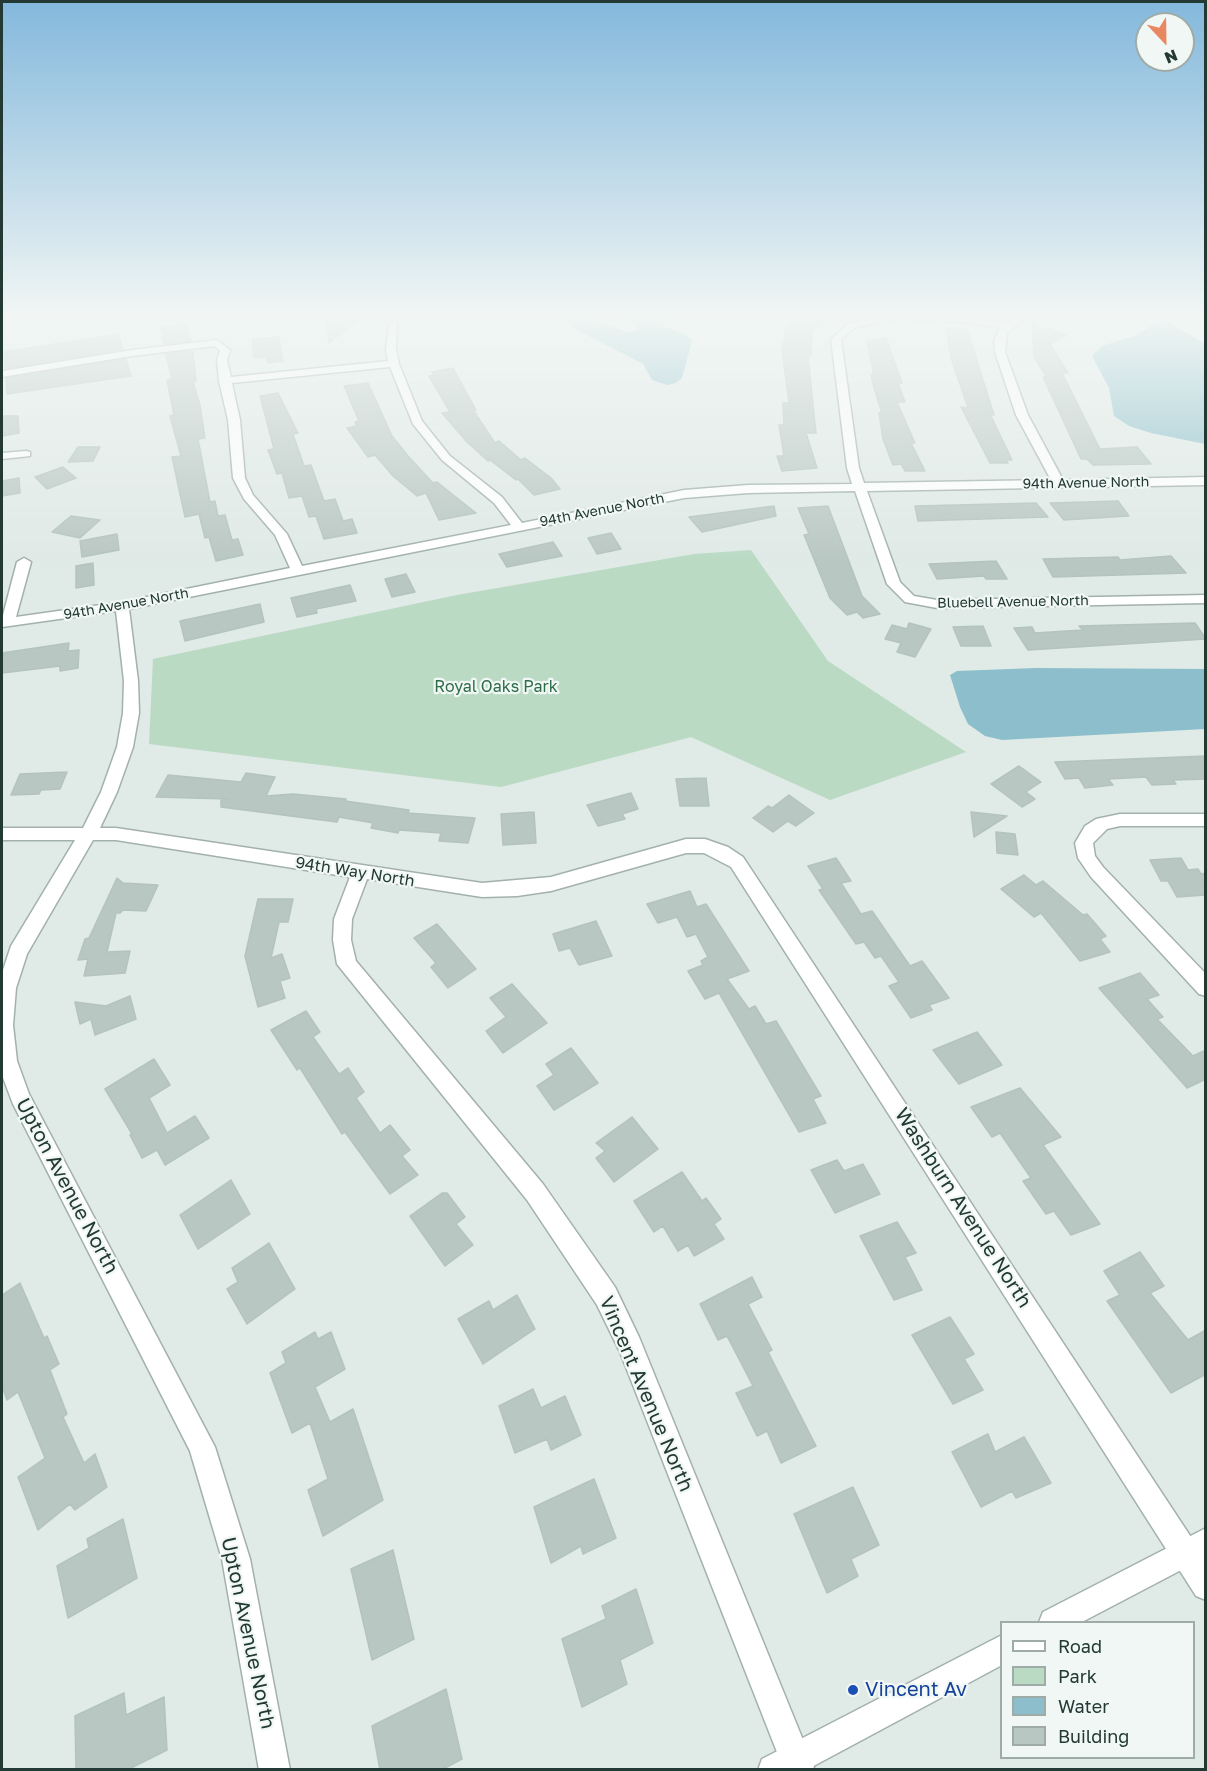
<!DOCTYPE html>
<html>
<head>
<meta charset="utf-8">
<style>
	body { margin:0 }
	#map { position:relative; width:1207px; height:1771px; overflow:hidden; background:#e0eae6; font-family:"Golos Text",sans-serif }
	canvas { display:block }
	.frame { position:absolute; inset:0; border:3px solid #223934; pointer-events:none }
	.legend { position:absolute; left:1000px; top:1621px; width:195px; height:138px; box-sizing:border-box; background:#f0f7f4; border:2px solid #9eaba7; margin:0; padding:8px 10px; list-style:none; font-size:18px; color:#223934 }
	.legend li { display:flex; align-items:center; gap:12px; height:30px }
	.legend b { width:30px; border:2px solid #9eaba7 }
	.north { position:absolute; left:1135px; top:12px; width:60px; height:60px; box-sizing:border-box; background:#f0f7f4; border:2px solid #9eaba7; border-radius:50%; rotate:158deg; font-size:16px; font-weight:700; line-height:24px; text-align:center; color:#223934 }
	.north::after { content:''; display:block; margin:auto; width:21px; height:27px; background:#e88760; clip-path:polygon(50% 0,100% 100%,50% 72%,0 100%) }
</style>
</head>
<body>
<div id="map">
<canvas width="1207" height="1771"></canvas>
<div class="frame"></div>
<ul class="legend">
<li><b style="height:8px;background:#fff"></b>Road</li>
<li><b style="height:16px;background:#badac4"></b>Park</li>
<li><b style="height:16px;background:#8cbfcb"></b>Water</li>
<li><b style="height:16px;background:#b9c7c2"></b>Building</li>
</ul>
<div class="north">N</div>
</div>
<script>
const ctx = document.querySelector('canvas').getContext('2d');
ctx.lineJoin = 'round';
function fillPath(path, color) { ctx.fillStyle = color; ctx.fill(path, 'evenodd'); }
const shape = rows => new Path2D(rows.map(r => 'M' + r).join(''));
function stroke(path, color, width, dash) { ctx.strokeStyle = color; ctx.lineWidth = width; ctx.lineCap = dash ? 'butt' : 'round'; ctx.setLineDash(dash || []); ctx.stroke(path); }
function drawText(font, color, halo, rows, align = 'center') {
  ctx.font = font + ' "Golos Text",sans-serif'; ctx.lineWidth = 4.5; ctx.setLineDash([]); ctx.textBaseline = 'middle'; ctx.strokeStyle = halo; ctx.fillStyle = color; for (const [text, x, y, turn = 0] of rows) {
    ctx.save(); ctx.translate(x, y); ctx.rotate((+turn || 0) * Math.PI / 180); ctx.textAlign = isNaN(turn) ? turn : align; if (halo) ctx.strokeText(text, 0, 0); ctx.fillText(text, 0, 0); ctx.restore();
  }
}
const green = shape([
	[751,550,828,661,966,752,830,800,691,737,501,787,149,744,153,659,457,595,694,554]
]);
const water = shape([
	[569,315,592,315,591,319,594,321,628,332,638,330,629,315,659,315,664,326,686,335,692,341,682,378,676,383,667,385,652,380,643,364,573,328,566,321],
	[1158,321,1169,322,1205,344,1205,444,1151,433,1129,426,1114,416,1109,388,1092,356,1102,346,1137,335],
	[1036,668,1205,669,1205,729,1002,740,985,736,968,724,960,707,950,675,957,671]
]);
const building = shape([
	[338,315,364,315,329,343,327,323,338,315],
	[803,315,825,321,812,330,811,356,808,356,816,433,806,433,817,468,782,471,777,456,784,456,779,425,784,425,783,403,789,403,782,350,786,327,803,315],
	[1032,315,1042,331,1047,328,1067,335,1050,344,1068,373,1062,373,1100,449,1137,447,1151,464,1093,465,1087,459,1081,459,1043,377,1047,377,1034,357,1032,315],
	[188,324,191,341,164,344,161,328,188,324],
	[946,328,967,329,994,415,990,414,1012,460,1006,460,1008,463,990,463,961,407,968,408,951,358,946,328],
	[118,334,123,349,5,368,4,352,118,334],
	[279,337,283,361,268,363,266,357,254,358,252,339,279,337],
	[886,337,902,383,898,383,905,402,897,402,915,443,911,443,925,471,905,471,901,464,893,465,883,439,879,413,882,413,874,388,871,374,874,375,867,342,886,337],
	[193,351,196,381,193,382,200,405,205,438,198,439,210,502,215,501,218,516,225,515,232,540,238,539,243,555,216,561,209,537,205,538,199,514,185,517,172,457,181,456,170,416,174,415,167,380,172,379,166,354,193,351],
	[126,359,131,376,7,394,6,379,126,359],
	[453,368,476,410,473,410,495,443,499,441,521,460,525,458,551,478,560,489,534,495,518,479,516,480,490,460,488,461,467,442,442,413,450,412,429,376,434,375,432,372,453,368],
	[368,383,392,436,408,456,433,483,437,482,476,513,439,520,426,493,417,496,393,476,375,455,368,457,347,428,357,426,355,422,359,421,344,386,368,383],
	[278,393,298,433,293,434,304,466,311,465,324,501,335,499,343,521,352,519,357,533,324,539,316,516,309,517,302,496,289,498,282,473,277,474,268,450,274,449,260,396,278,393],
	[2,416,18,416,19,433,2,436,2,416],
	[78,447,100,447,93,461,68,462,78,447],
	[63,467,76,478,47,489,35,477,63,467],
	[19,478,20,493,2,496,2,481,19,478],
	[1118,501,1129,516,1064,520,1050,503,1118,501],
	[1036,503,1048,517,918,521,915,506,1036,503],
	[774,506,776,516,702,532,689,517,774,506],
	[828,506,862,596,880,614,863,618,857,612,847,615,830,598,804,535,809,534,798,508,828,506],
	[71,516,100,520,80,538,52,532,71,516],
	[611,533,621,549,597,554,588,538,611,533],
	[117,534,119,550,82,557,80,541,117,534],
	[553,542,562,556,507,567,499,554,553,542],
	[1171,556,1186,573,1053,577,1043,559,1118,557,1120,560,1171,556],
	[996,561,1007,579,986,579,984,576,937,579,929,564,996,561],
	[93,563,94,585,76,588,76,566,93,563],
	[406,574,415,592,392,597,385,579,406,574],
	[350,585,356,601,316,609,317,613,297,617,291,598,350,585],
	[260,604,264,622,185,641,180,621,260,604],
	[909,623,931,629,915,657,897,652,901,643,885,639,892,625,907,629,909,623],
	[1195,623,1206,639,1028,650,1014,628,1032,627,1035,633,1083,630,1079,626,1195,623],
	[983,626,991,646,961,646,953,627,983,626],
	[69,643,68,651,79,650,78,668,60,671,60,666,2,673,2,653,69,643],
	[1206,756,1206,779,1173,780,1176,784,1152,785,1146,777,1108,779,1113,785,1085,788,1079,778,1065,779,1055,762,1206,756],
	[1019,766,1041,782,1026,792,1035,799,1022,807,991,784,1019,766],
	[67,772,60,789,41,790,39,794,11,795,20,774,67,772],
	[246,773,275,777,266,796,293,794,346,799,345,801,409,810,408,813,475,818,468,843,439,841,441,833,399,830,398,833,371,828,373,823,339,817,337,822,221,807,221,800,229,799,156,797,168,775,241,782,246,773],
	[706,778,709,806,680,806,676,779,706,778],
	[631,793,638,809,622,814,625,819,598,826,587,805,631,793],
	[789,795,814,813,796,826,788,821,773,832,753,818,768,806,772,808,789,795],
	[534,812,536,843,503,845,501,814,534,812],
	[971,812,1007,816,974,837,971,812],
	[996,832,1015,834,1018,855,997,853,996,832],
	[836,858,851,881,841,883,861,914,872,911,910,966,922,961,949,998,929,1005,932,1010,911,1018,889,986,899,982,881,956,875,958,864,942,856,944,819,890,823,889,808,866,836,858],
	[1181,858,1188,870,1198,869,1201,874,1206,873,1206,895,1177,897,1168,881,1161,881,1150,860,1181,858],
	[1024,875,1036,885,1043,881,1083,915,1087,914,1106,936,1100,939,1110,952,1080,961,1041,913,1034,917,1001,889,1024,875],
	[117,878,123,883,158,885,146,911,123,910,120,913,116,913,107,952,130,951,125,973,84,976,88,959,78,960,85,939,89,938,117,878],
	[690,891,697,907,706,904,749,971,727,979,749,1009,755,1006,766,1024,776,1021,821,1096,813,1099,826,1123,799,1132,719,993,705,999,688,971,703,965,701,961,708,957,696,934,687,937,677,917,658,923,647,904,690,891],
	[258,899,293,899,288,922,279,922,271,958,282,954,290,978,280,981,285,998,258,1007,245,956,258,899],
	[596,921,612,956,579,965,570,948,559,951,553,934,596,921],
	[437,924,476,969,448,988,431,967,436,963,414,938,437,924],
	[1140,973,1159,995,1147,999,1163,1017,1157,1019,1193,1056,1206,1050,1206,1079,1187,1088,1099,988,1140,973],
	[512,984,547,1023,503,1053,486,1031,506,1017,490,998,512,984],
	[130,996,136,1019,95,1035,91,1019,80,1024,75,1002,106,1006,130,996],
	[306,1011,320,1032,313,1037,339,1074,348,1068,364,1092,356,1098,380,1133,390,1125,410,1150,402,1156,418,1175,390,1194,345,1132,342,1134,300,1068,297,1070,271,1030,306,1011],
	[977,1032,1002,1065,959,1084,933,1050,977,1032],
	[571,1048,598,1083,554,1110,537,1086,554,1075,546,1064,571,1048],
	[154,1059,170,1085,149,1098,167,1133,195,1116,209,1138,165,1165,157,1150,142,1158,130,1135,132,1134,105,1089,154,1059],
	[1020,1088,1061,1137,1043,1145,1100,1224,1071,1235,1054,1211,1046,1214,1023,1181,1031,1178,1000,1133,992,1137,971,1107,1020,1088],
	[632,1117,658,1149,614,1182,596,1158,605,1151,596,1143,632,1117],
	[837,1160,844,1171,863,1164,880,1194,835,1213,811,1170,837,1160],
	[682,1172,702,1201,706,1198,721,1219,714,1224,724,1239,694,1256,688,1245,678,1251,663,1226,654,1232,634,1201,682,1172],
	[231,1180,250,1214,198,1249,180,1215,231,1180],
	[442,1193,447,1193,465,1217,456,1224,473,1245,445,1266,410,1216,442,1193],
	[897,1222,916,1253,905,1257,922,1290,894,1300,860,1236,897,1222],
	[269,1243,295,1289,247,1324,227,1289,238,1282,232,1268,269,1243],
	[1140,1252,1164,1286,1150,1293,1188,1340,1206,1330,1206,1374,1171,1393,1107,1301,1120,1295,1104,1271,1140,1252],
	[752,1277,762,1297,748,1304,772,1350,768,1352,816,1446,781,1463,767,1431,757,1436,736,1393,753,1386,727,1336,718,1340,700,1304,752,1277],
	[20,1283,44,1338,47,1336,59,1364,50,1370,67,1414,63,1417,84,1463,95,1454,107,1487,75,1510,70,1504,38,1530,18,1477,45,1458,18,1392,7,1400,2,1386,2,1295,20,1283],
	[517,1295,535,1329,483,1364,458,1319,489,1301,493,1310,517,1295],
	[950,1317,974,1354,964,1359,983,1390,953,1404,912,1335,950,1317],
	[315,1332,318,1339,331,1332,345,1369,315,1387,330,1422,353,1409,383,1500,323,1536,308,1490,328,1479,310,1423,292,1433,270,1373,286,1363,282,1352,315,1332],
	[533,1389,541,1408,565,1396,581,1435,551,1450,547,1439,515,1453,499,1406,533,1389],
	[988,1434,995,1452,1024,1437,1051,1483,1016,1498,1012,1491,981,1507,952,1452,988,1434],
	[594,1479,616,1538,583,1554,581,1546,551,1563,534,1507,594,1479],
	[853,1487,879,1545,851,1559,858,1576,827,1593,794,1514,853,1487],
	[123,1519,137,1578,68,1618,57,1566,89,1548,87,1539,123,1519],
	[393,1550,414,1639,372,1660,351,1569,393,1550],
	[636,1589,653,1643,620,1660,627,1684,582,1707,562,1639,606,1619,602,1606,636,1589],
	[446,1689,462,1759,441,1770,380,1770,372,1726,446,1689],
	[124,1693,126,1715,164,1697,167,1750,127,1770,76,1770,75,1716,124,1693]
]);
const minor = shape([
	[886,315,963,316,1005,323,1018,315,1030,315,1007,333,1005,352,1028,415,1063,480,1206,477,1206,485,867,491,900,582,914,596,937,600,1206,595,1206,603,937,608,905,602,887,584,855,491,748,493,684,498,129,609,138,681,139,713,133,747,117,792,100,828,116,828,482,883,551,877,686,839,705,839,728,847,743,857,1206,1560,1206,1600,1196,1596,731,867,704,853,686,853,551,891,517,896,482,897,367,879,352,919,351,940,356,961,543,1184,615,1287,639,1337,814,1767,812,1770,784,1770,620,1352,597,1305,527,1200,337,964,333,940,334,919,350,877,116,840,93,840,27,954,16,988,13,1025,17,1061,29,1094,215,1447,250,1559,290,1770,259,1770,222,1559,190,1451,13,1104,2,1075,2,973,11,946,75,840,2,840,2,828,83,828,101,792,117,747,123,713,124,681,116,611,2,627,2,619,17,562,24,558,31,562,16,617,122,602,290,568,275,535,244,499,233,478,228,420,219,381,217,360,220,351,215,346,132,356,2,377,2,371,132,350,217,340,230,350,227,360,231,377,388,361,386,350,389,325,397,323,396,350,399,364,422,421,450,456,502,497,522,523,684,490,748,485,852,484,847,468,831,339,848,324,886,315],
	[895,319,963,322,1000,328,994,341,995,352,1016,415,1051,480,864,483,859,468,841,340,854,328,895,319],
	[390,367,413,424,442,460,494,503,511,525,302,566,287,534,253,495,245,478,240,420,232,383,390,367],
	[26,451,30,452,30,456,2,459,2,453,26,451],
	[1120,814,1206,814,1206,826,1120,826,1107,829,1093,843,1095,856,1103,867,1206,974,1206,996,1199,994,1091,877,1078,858,1075,843,1085,826,1096,819,1120,814]
]);
const tertiary = shape([
	[1206,1528,1206,1557,1082,1622,1039,1622,1043,1612,1206,1528],
	[1002,1635,1002,1665,806,1770,758,1770,762,1759,1002,1635]
]);
const motorway = shape([
	[2,315,14,315,2,320,2,315]
]);
const markers = [
	[853,1690,6,"#1a4fb4"]
];
const farStreetnames = [
	["94th Avenue North",1086,483,-1],
	["94th Avenue North",602,510,-11],
	["Bluebell Avenue North",1013,602,-1],
	["94th Avenue North",126,604,-10]
];
const parkNames = [
	["Royal Oaks Park",496,687]
];
const streetNames = [
	["94th Way North",355,872,9]
];
const nearStreetnames = [
	["Upton Avenue North",67,1186,62],
	["Washburn Avenue North",963,1208,57],
	["Vincent Avenue North",646,1394,67],
	["Upton Avenue North",248,1633,78]
];
const nearTransitnames = [
	["Vincent Av",865,1690]
];
fillPath(green, '#badac4');
fillPath(water, '#8cbfcb');
fillPath(building, '#b9c7c2');
stroke(building, '#b3c3bd', 1.5);
stroke(minor, '#a3b1ad', 3);
stroke(tertiary, '#a3b1ad', 3);
stroke(motorway, '#bdc4c2', 3);
fillPath(minor, '#fff');
fillPath(tertiary, '#fff');
fillPath(motorway, '#30635b');
const sky = ctx.createLinearGradient(0, 0, 0, 563);
sky.addColorStop(0, '#83b8dc');
sky.addColorStop(0.56, '#f1f6f4');
sky.addColorStop(1, '#f1f6f400');
ctx.fillStyle = sky;
ctx.fillRect(0, 0, 1207, 563);
for (const [x, y, r, color] of markers) { const dot = new Path2D(); dot.arc(x, y, r, 0, 2 * Math.PI); ctx.fillStyle = color; ctx.fill(dot); stroke(dot, '#f0f7f4', 2); }
drawText('14px', '#223934', '#f0f7f4', farStreetnames);
drawText('16px', '#2f6d4a', '#f0f7f4', parkNames);
drawText('16px', '#223934', '#f0f7f4', streetNames);
drawText('20px', '#223934', '#f0f7f4', nearStreetnames);
drawText('20px', '#164399', '#f0f7f4', nearTransitnames, 'left');
</script>
</body>
</html>
